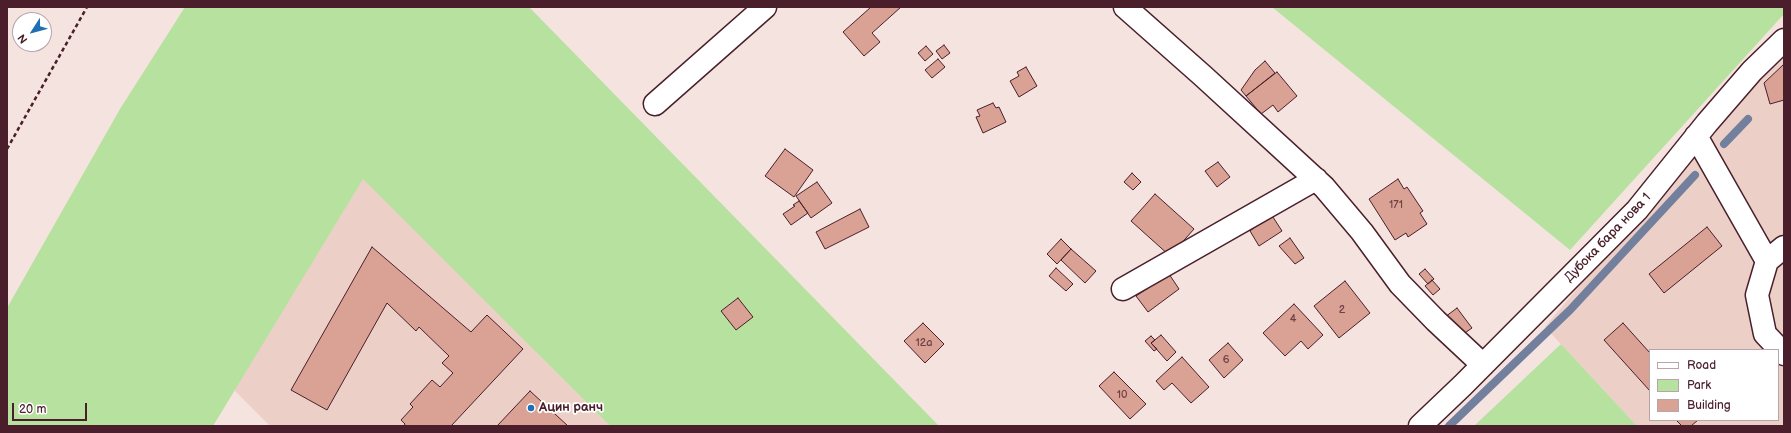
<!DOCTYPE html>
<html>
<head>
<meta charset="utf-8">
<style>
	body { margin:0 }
	#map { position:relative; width:1791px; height:433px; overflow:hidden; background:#f4e3df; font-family:"Balsamiq Sans",sans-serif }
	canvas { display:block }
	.frame { position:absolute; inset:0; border:8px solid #4a1f2b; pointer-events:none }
	.legend { position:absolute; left:1649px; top:349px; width:130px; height:72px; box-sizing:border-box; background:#fff; border:1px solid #b7a5aa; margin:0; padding:5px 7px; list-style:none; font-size:12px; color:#4a1f2b }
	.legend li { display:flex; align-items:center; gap:8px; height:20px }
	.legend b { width:20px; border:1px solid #b7a5aa }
	.north { position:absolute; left:12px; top:12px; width:40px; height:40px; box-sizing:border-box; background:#fff; border:1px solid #b7a5aa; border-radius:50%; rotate:234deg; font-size:11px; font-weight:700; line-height:16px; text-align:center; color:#4a1f2b }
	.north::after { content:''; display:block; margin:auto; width:14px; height:18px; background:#1f6fb2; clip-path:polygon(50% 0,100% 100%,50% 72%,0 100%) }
	.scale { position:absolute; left:12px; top:403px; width:75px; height:18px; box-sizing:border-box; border:2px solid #4a1f2b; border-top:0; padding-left:5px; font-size:12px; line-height:14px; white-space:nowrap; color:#4a1f2b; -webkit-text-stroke:3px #fff; paint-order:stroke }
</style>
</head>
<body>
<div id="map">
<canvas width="1791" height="433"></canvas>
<div class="frame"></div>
<ul class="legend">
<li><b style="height:5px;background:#fff"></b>Road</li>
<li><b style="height:11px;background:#b6e19e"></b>Park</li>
<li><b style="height:11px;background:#daa294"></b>Building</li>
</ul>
<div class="north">N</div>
<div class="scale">20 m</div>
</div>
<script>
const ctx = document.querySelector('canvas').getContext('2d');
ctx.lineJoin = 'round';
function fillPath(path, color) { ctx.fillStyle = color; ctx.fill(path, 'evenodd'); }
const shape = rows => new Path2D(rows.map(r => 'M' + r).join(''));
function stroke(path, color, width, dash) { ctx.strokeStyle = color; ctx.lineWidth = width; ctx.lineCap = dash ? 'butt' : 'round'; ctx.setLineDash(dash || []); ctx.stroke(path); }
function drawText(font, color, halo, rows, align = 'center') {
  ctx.font = font + ' "Balsamiq Sans",sans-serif'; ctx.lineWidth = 3.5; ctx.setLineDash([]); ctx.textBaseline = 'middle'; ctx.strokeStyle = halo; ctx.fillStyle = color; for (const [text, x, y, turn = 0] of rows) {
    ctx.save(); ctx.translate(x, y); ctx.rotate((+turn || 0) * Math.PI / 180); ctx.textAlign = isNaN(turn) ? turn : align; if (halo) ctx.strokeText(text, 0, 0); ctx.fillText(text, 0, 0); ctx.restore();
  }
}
const built = shape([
	[1784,53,1784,426,1637,426,1545,327,1740,94],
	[1650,350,1778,350,1778,420,1650,420],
	[363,178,610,426,270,426,234,390]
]);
const green = shape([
	[185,7,529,7,939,426,610,426,363,179,213,426,7,426,7,308,120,109],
	[1272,7,1784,7,1784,14,1570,250],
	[1561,344,1637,426,1474,426]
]);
const stream = shape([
	[1724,144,1748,119],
	[1449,426,1570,310,1695,175]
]);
const building = shape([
	[871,7,901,7,872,33,880,42,864,56,843,32,871,7],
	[944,45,950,53,942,59,936,51,944,45],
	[926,46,933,54,925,61,918,53,926,46],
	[938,59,945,67,932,78,925,70,938,59],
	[1265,61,1275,73,1246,96,1241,90,1255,70,1265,61],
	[1784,64,1784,100,1770,104,1764,83,1784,64],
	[1026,67,1037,86,1019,97,1010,81,1019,76,1017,72,1026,67],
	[1277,72,1297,96,1278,112,1273,105,1261,114,1246,96,1277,72],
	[993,103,996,108,999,107,1006,122,983,133,976,117,980,116,977,110,993,103],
	[785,149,813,170,794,197,765,176,785,149],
	[1218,162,1230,177,1217,187,1205,171,1218,162],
	[1132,173,1141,182,1133,190,1124,182,1132,173],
	[1398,179,1404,189,1407,187,1423,211,1420,213,1427,224,1408,237,1406,233,1395,240,1369,199,1398,179],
	[817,182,832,203,811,218,796,196,817,182],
	[1155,194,1194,229,1170,256,1131,221,1155,194],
	[799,201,808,213,791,225,783,214,795,206,793,205,799,201],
	[860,209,869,227,825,249,816,232,860,209],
	[1271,214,1282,231,1259,246,1250,231,1271,214],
	[1707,227,1722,246,1664,293,1649,274,1707,227],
	[1290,238,1304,258,1295,264,1279,246,1290,238],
	[1061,239,1071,249,1057,264,1047,254,1061,239],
	[372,247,471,332,487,315,523,349,451,426,404,426,405,424,401,420,413,407,410,404,432,380,440,387,453,373,442,363,449,356,419,327,416,331,387,303,327,410,291,390,372,247],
	[1071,249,1096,271,1085,283,1061,260,1071,249],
	[1056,268,1073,284,1066,291,1049,276,1056,268],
	[1425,269,1434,279,1428,284,1419,274,1425,269],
	[1169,274,1179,289,1148,312,1136,296,1169,274],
	[1432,280,1440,289,1433,295,1425,286,1432,280],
	[1345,281,1370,313,1339,338,1314,306,1345,281],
	[738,298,753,317,736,330,721,311,738,298],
	[1294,304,1323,335,1308,349,1301,341,1285,356,1263,333,1294,304],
	[1457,308,1472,328,1459,337,1445,317,1457,308],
	[923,323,944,344,925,363,904,341,923,323],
	[1623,323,1650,353,1650,391,1604,340,1623,323],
	[1161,335,1176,352,1167,361,1151,343,1161,335],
	[1151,336,1155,340,1151,343,1157,349,1154,351,1145,341,1151,336],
	[1228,343,1243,360,1224,378,1209,360,1228,343],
	[1182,357,1209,387,1191,403,1172,383,1164,390,1156,381,1182,357],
	[1114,372,1146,404,1130,419,1099,386,1114,372],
	[530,391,568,426,497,426,530,391],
	[1676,420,1698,420,1691,426,1682,426,1676,420]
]);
const path = shape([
	[7,149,87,7]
]);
const minor = shape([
	[1125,7,1203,76,1324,187,1362,232,1400,284,1436,321,1483,365],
	[655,104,765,7],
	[1696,136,1767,261],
	[1784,247,1767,261,1757,295,1765,334,1784,354],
	[1123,289,1316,179],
	[1420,426,1463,385,1637,210,1707,123,1752,71,1784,40]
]);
const markers = [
	[531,408,4,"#1f6fb2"]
];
const numberNames = [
	["171",1396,205],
	["2",1342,310],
	["4",1293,319],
	["12a",924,343],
	["6",1226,360],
	["10",1122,395]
];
const streetNames = [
	["Дубока бара нова 1",1608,238,-46]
];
const poiNames = [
	["Ацин ранч",539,408]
];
fillPath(built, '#ecd0c8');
fillPath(green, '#b6e19e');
stroke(stream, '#72809e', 8);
fillPath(building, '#daa294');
stroke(building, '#4a1f2b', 1);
stroke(minor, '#4a1f2b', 25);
stroke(path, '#4a1f2b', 2.5, [4, 3]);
stroke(minor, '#fff', 22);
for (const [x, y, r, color] of markers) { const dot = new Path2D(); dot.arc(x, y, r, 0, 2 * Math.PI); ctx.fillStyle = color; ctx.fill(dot); stroke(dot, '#fff', 1.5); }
drawText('11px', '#6e4045', null, numberNames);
drawText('13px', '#4a1f2b', '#fff', streetNames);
drawText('bold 13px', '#4a1f2b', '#fff', poiNames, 'left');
</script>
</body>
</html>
